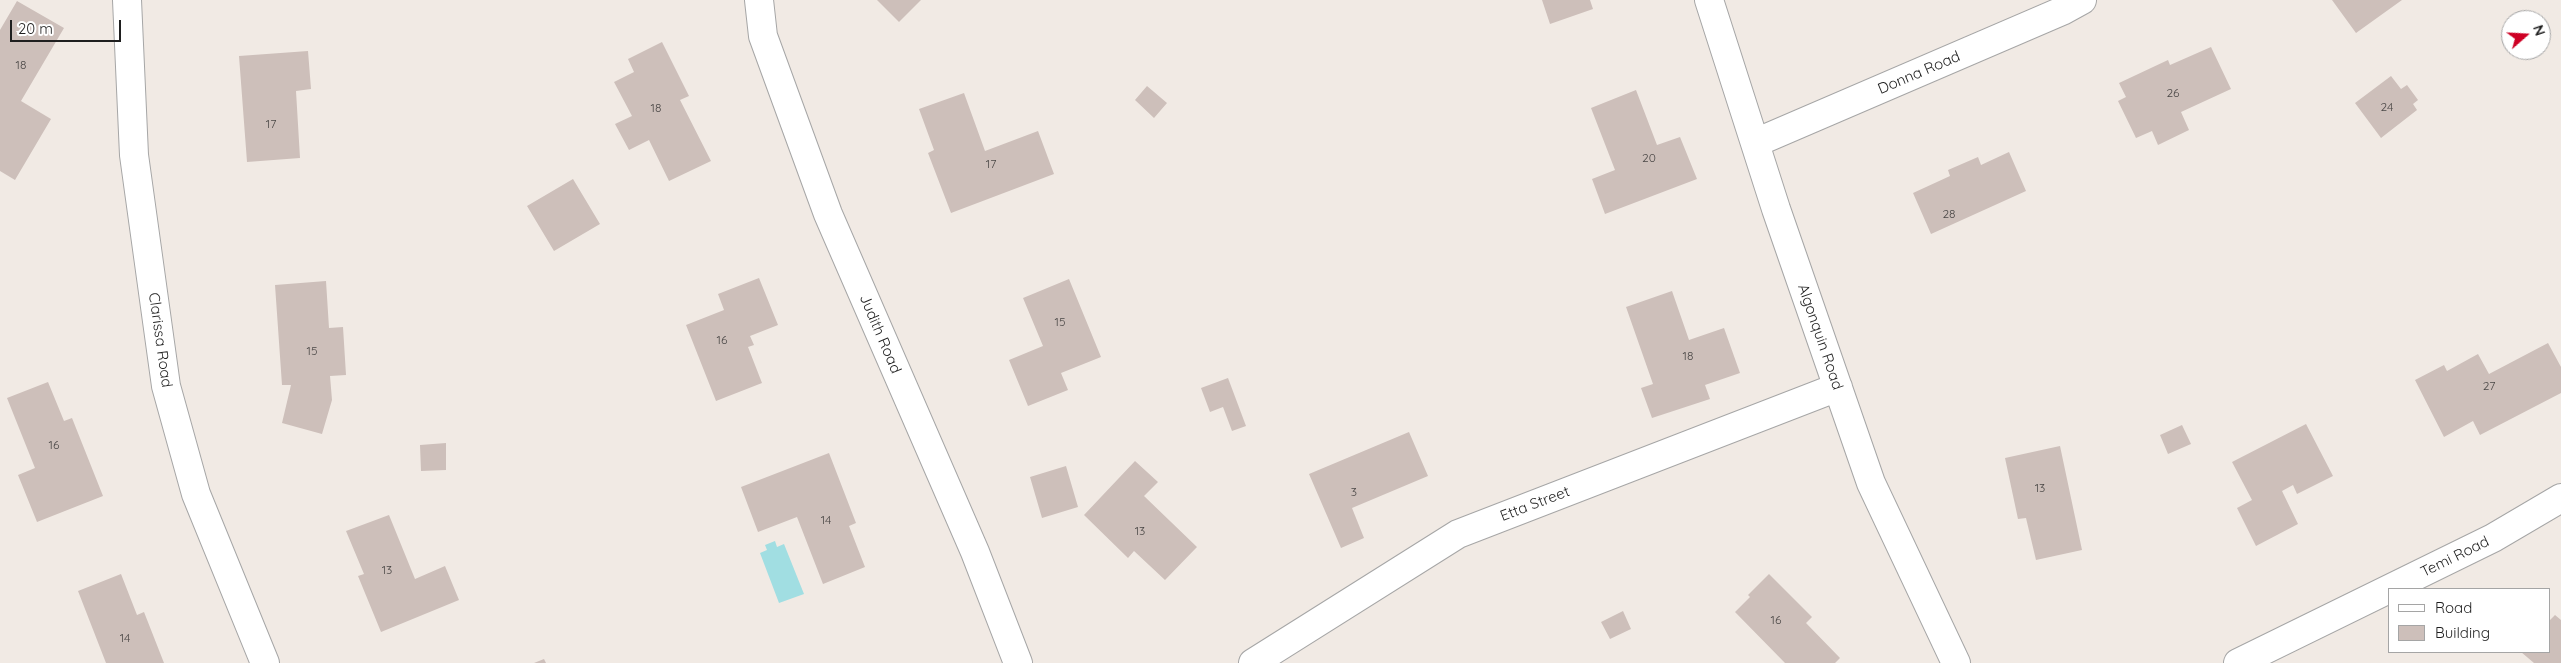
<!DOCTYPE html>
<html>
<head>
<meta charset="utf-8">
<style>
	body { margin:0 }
	#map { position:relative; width:2561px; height:663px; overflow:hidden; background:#f1eae4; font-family:Quicksand,sans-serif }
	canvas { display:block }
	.legend { position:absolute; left:2388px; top:588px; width:162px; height:65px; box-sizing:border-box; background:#fff; border:1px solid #a5a5a5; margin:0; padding:6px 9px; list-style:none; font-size:15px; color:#1f1f1f }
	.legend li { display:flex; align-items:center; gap:10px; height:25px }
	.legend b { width:25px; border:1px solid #a5a5a5 }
	.north { position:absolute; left:2501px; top:10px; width:50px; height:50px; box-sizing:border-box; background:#fff; border:1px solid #a5a5a5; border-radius:50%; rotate:71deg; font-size:14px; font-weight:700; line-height:20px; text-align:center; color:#1f1f1f }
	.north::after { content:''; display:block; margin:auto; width:18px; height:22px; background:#ce0024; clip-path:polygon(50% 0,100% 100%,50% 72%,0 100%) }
	.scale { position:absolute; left:10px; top:20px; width:111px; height:22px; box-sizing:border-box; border:2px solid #1f1f1f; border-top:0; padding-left:6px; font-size:15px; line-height:18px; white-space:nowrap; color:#1f1f1f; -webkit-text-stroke:4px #fff; paint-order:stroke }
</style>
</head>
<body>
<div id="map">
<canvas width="2561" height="663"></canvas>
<ul class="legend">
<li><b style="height:6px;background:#fff"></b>Road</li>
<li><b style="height:14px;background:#cdbfba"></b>Building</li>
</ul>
<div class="north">N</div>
<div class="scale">20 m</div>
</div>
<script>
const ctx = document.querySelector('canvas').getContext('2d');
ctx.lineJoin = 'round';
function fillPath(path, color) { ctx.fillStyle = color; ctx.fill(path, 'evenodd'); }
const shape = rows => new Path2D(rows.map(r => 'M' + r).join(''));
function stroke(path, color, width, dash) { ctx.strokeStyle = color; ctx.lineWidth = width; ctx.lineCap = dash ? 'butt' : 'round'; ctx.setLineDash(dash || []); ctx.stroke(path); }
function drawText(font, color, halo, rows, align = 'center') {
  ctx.font = font + ' Quicksand,sans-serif'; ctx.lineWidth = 4; ctx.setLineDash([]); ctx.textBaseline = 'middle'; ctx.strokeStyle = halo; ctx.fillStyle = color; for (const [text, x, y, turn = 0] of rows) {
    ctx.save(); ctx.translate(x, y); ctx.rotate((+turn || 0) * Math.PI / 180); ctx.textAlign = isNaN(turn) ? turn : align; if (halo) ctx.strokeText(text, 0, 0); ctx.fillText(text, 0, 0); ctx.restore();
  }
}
const water = shape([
	[775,541,777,547,784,544,804,594,779,603,760,553,767,550,765,545]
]);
const building = shape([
	[877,0,921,0,899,22],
	[1542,0,1590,0,1593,9,1550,24],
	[2332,0,2402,0,2356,33],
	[17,1,64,28,21,101,51,119,15,180,0,171,0,30],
	[662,42,689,96,680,100,711,161,669,181,649,140,629,150,615,124,632,116,614,82,634,72,628,59],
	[2211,47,2231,89,2181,112,2189,130,2158,145,2152,131,2136,138,2118,101,2126,97,2119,83,2168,60,2170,65],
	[308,51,311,89,296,91,300,158,247,162,239,56],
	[2391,76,2401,89,2407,85,2418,100,2413,104,2417,110,2381,138,2355,103],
	[1147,86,1167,103,1154,118,1135,100],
	[1636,90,1657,145,1680,137,1697,179,1605,214,1592,179,1615,170,1591,108],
	[964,93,985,151,1038,131,1054,174,951,213,928,153,934,150,919,109],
	[2009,152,2026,191,1931,234,1913,193,1950,176,1948,170,1978,157,1981,165],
	[573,179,600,224,554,251,527,206],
	[759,278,778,325,750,336,754,345,748,347,762,383,716,401,686,325,724,310,718,294],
	[1069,279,1101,357,1061,373,1068,390,1028,406,1009,360,1043,346,1023,298],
	[326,281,329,328,343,327,346,375,330,376,332,400,322,434,282,423,291,385,282,385,275,285],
	[1672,291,1689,340,1724,328,1740,373,1705,385,1710,399,1652,418,1641,388,1653,384,1626,307],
	[2548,343,2561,367,2561,393,2480,435,2473,421,2444,437,2415,380,2444,365,2447,371,2478,354,2489,374],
	[1228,378,1246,426,1232,431,1223,407,1210,412,1201,388],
	[48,382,64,421,72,418,103,496,37,522,18,475,35,468,7,398],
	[2306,424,2333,476,2297,494,2293,485,2282,491,2298,524,2256,546,2237,508,2252,500,2232,462],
	[2182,425,2191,444,2168,454,2160,435],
	[1409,432,1428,476,1352,508,1364,538,1341,548,1309,474],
	[446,443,446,470,421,471,420,445],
	[2060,446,2082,550,2036,560,2026,518,2018,519,2005,458],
	[829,453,856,523,849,526,865,567,823,584,797,517,758,532,741,487],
	[1135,461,1158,482,1144,496,1197,547,1165,580,1134,551,1128,558,1084,515],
	[1066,466,1078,507,1042,518,1030,477],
	[389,515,415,579,445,566,459,600,381,632,358,576,364,574,346,531],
	[121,574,137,615,144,612,164,663,106,663,78,591],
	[1769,574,1812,617,1806,623,1840,658,1835,663,1785,663,1735,612,1750,597,1748,595],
	[1623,611,1631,629,1610,639,1601,622],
	[2555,615,2561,620,2561,663,2534,663,2521,652,2550,652,2550,620],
	[544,659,546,663,534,663]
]);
const minor = shape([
	[127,0,134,155,166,386,196,494,265,663],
	[759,0,763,36,828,214,975,552,1018,663],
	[1709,0,1776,209,1871,483,1956,663],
	[1755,143,2062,11,2082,0],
	[1253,663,1458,534,1838,387],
	[2238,663,2493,538,2561,498]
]);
const numberNames = [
	["18",21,65],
	["26",2173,93],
	["24",2387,107],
	["18",656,108],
	["17",271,124],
	["20",1649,158],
	["17",991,164],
	["28",1949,214],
	["15",1060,322],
	["16",722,340],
	["15",312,351],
	["18",1688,356],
	["27",2489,386],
	["16",54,445],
	["13",2040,488],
	["3",1354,492],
	["14",826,520],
	["13",1140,531],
	["13",387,570],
	["16",1776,620],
	["14",125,638]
];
const streetNames = [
	["Donna Road",1919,73,-23],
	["Judith Road",880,334,67],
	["Algonquin Road",1820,337,71],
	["Clarissa Road",160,340,82],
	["Etta Street",1535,504,-21],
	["Temi Road",2455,557,-26]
];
fillPath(water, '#a1dee2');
fillPath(building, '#cdbfba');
stroke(minor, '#a6a6a6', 30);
stroke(minor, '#fff', 28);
drawText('12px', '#4a4746', null, numberNames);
drawText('15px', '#1f1f1f', '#fff', streetNames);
</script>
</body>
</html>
